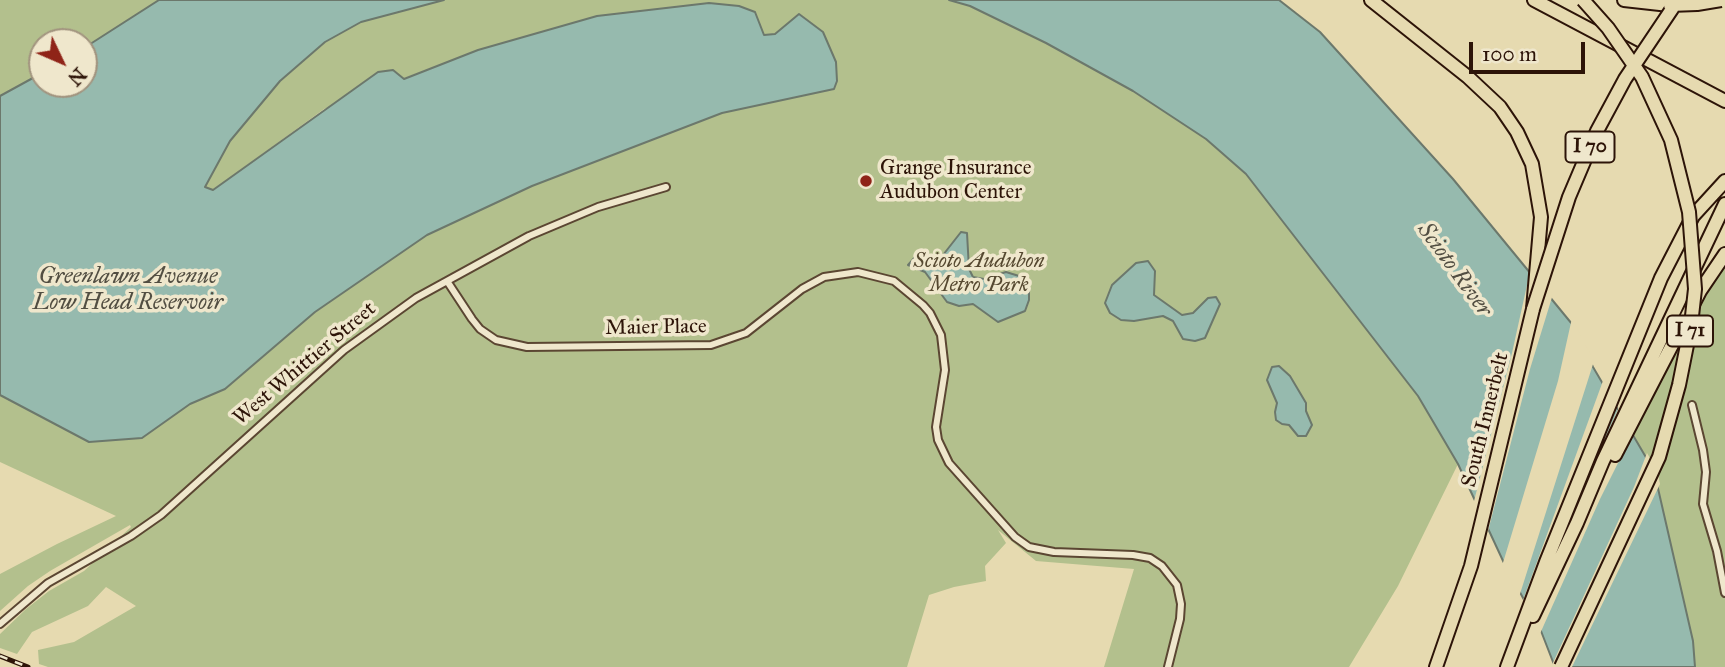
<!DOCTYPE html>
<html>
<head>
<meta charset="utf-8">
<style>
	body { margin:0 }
	#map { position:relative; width:1725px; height:667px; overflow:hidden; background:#e6dab0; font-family:"IM FELL Great Primer",serif }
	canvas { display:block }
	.north { position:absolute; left:28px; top:28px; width:70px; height:70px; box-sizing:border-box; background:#efe7cc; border:2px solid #a1937e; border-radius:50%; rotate:134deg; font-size:19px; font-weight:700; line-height:28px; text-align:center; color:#2d1408 }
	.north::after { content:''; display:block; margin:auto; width:24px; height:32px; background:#8f2418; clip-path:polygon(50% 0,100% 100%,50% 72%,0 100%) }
	.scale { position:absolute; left:1469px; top:42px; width:116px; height:32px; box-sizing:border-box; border:4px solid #2d1408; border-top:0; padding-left:9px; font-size:21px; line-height:24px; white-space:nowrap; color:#2d1408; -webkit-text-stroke:5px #efe7cc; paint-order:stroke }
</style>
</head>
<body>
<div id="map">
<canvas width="1725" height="667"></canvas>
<div class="north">N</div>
<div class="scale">100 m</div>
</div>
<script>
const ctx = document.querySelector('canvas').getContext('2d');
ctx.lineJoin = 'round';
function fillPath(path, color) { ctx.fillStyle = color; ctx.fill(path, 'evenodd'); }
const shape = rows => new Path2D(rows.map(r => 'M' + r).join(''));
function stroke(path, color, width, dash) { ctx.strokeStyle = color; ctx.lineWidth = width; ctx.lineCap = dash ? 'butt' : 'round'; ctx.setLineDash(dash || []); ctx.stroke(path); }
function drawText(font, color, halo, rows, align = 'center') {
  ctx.font = font + ' "IM FELL Great Primer",serif'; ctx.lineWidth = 7; ctx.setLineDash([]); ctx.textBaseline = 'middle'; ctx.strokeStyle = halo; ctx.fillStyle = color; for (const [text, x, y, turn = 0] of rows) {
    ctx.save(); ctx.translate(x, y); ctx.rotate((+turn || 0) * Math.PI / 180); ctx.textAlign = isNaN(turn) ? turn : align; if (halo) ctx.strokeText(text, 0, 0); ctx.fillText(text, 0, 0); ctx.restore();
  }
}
const green = shape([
	[0,0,159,0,84,48,84,42,42,42,42,73,0,96],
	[444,0,949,0,970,6,1046,43,1133,91,1206,139,1246,174,1312,258,1418,396,1458,464,1398,586,1349,667,1104,667,1134,569,1036,561,998,530,1006,543,985,566,986,581,954,587,929,595,907,667,48,667,39,664,38,650,74,642,136,606,106,587,88,606,32,632,17,654,0,648,0,634,26,609,49,591,84,571,131,527,130,525,50,571,28,586,0,611,0,574,57,544,116,516,0,462,0,395,89,442,142,438,190,404,225,389,315,312,427,235,532,186,722,113,834,89,837,81,775,34,764,35,755,12,739,6,709,3,597,16,478,50,324,109,213,190,205,187,230,141,280,81,325,42,361,22],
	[1725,264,1725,667,1695,667,1693,641,1654,471,1632,434,1705,296]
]);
const water = shape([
	[159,0,444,0,361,22,325,42,280,81,230,141,205,187,213,190,378,72,393,70,404,79,478,50,597,16,709,3,739,6,755,12,764,35,775,34,799,14,823,32,836,62,837,81,834,89,722,113,532,186,427,235,315,312,225,389,190,404,142,438,89,442,0,395,0,96,42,73,42,84,84,84,84,48,159,0],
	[949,0,1279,0,1320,32,1453,179,1572,324,1593,367,1654,471,1693,641,1695,667,1555,667,1541,631,1504,563,1458,464,1418,396,1246,174,1206,139,1133,91,1046,43,970,6,949,0],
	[961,232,967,233,969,269,973,277,984,279,1006,272,1019,276,1029,287,1029,300,1025,311,998,322,973,304,959,306,947,302,925,272,908,265,916,256,943,255,961,232],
	[1148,261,1155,271,1154,295,1182,315,1193,313,1208,298,1216,297,1220,304,1205,338,1195,341,1183,339,1173,321,1163,316,1134,321,1121,320,1110,313,1105,303,1112,285,1136,263,1148,261],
	[1279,366,1290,376,1306,403,1306,411,1312,425,1306,436,1298,436,1289,425,1282,424,1276,420,1275,412,1277,403,1267,380,1272,367,1279,366]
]);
const pier = shape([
	[1531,267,1553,294,1530,369,1487,535,1473,505,1512,353],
	[1572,318,1594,361,1519,597,1502,566,1558,381],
	[1604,378,1617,401,1585,483,1620,405,1634,431,1600,499,1539,636,1522,603],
	[1647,453,1657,470,1660,484,1572,667,1551,667,1634,487]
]);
const street = shape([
	[447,281,472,319,480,329,496,340,527,347,711,345,746,333,802,289,824,277,858,272,894,281,923,305,930,313,941,335,945,370,936,427,938,440,949,463,1015,537,1029,547,1054,552,1133,555,1150,558,1162,566,1177,585,1181,604,1180,619,1168,667],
	[1692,405,1703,450,1706,472,1703,504,1717,551,1725,593],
	[0,624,48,583,131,536,161,515,344,350,416,298,529,236,598,207,666,187]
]);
const highway = shape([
	[1371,0,1468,77,1500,107,1517,132,1532,164,1541,217,1533,309,1471,566,1436,667],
	[1534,0,1725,101],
	[1624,0,1669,5],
	[1615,455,1700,291,1725,254],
	[1533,616,1577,523,1603,461,1725,204],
	[1507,667,1546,562,1661,278,1693,216,1725,181]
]);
const rail = shape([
	[0,656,28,667]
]);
const highwayBridge = shape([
	[1670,5,1697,4,1721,0],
	[1533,309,1569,197,1597,131,1625,79,1678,0],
	[1561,667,1659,457,1679,385,1691,325,1695,289,1689,212,1671,140,1642,77,1608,28,1583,0]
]);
const markers = [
	[866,181,7,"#8f2418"]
];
const shields = [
	[1590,147,49],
	[1690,331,46]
];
const shieldNames = [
	["I 70",1590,147],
	["I 71",1690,331]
];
const poiNames = [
	["Grange Insurance",880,169],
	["Audubon Center",880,193]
];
const parkNames = [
	["Scioto Audubon",979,262],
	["Metro Park",979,286]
];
const streetNames = [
	["Maier Place",656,328,-1],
	["West Whittier Street",305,364,-40],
	["South Innerbelt",1486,420,-76]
];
const waterNames = [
	["Scioto River",1454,270,54],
	["Greenlawn Avenue",128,277],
	["Low Head Reservoir",128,303]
];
fillPath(green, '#b3c08d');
fillPath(water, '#96baae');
stroke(water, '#6c786c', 2);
fillPath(pier, '#e6dab0');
stroke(street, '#5b4632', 10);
stroke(highway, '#2d1408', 16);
stroke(street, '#efe7cc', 6);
stroke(highway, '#e6dab0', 12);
stroke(rail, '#2d1408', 5);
stroke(rail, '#efe7cc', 2.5, [8]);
stroke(highwayBridge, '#2d1408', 16, []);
stroke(highwayBridge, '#e6dab0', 12);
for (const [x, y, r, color] of markers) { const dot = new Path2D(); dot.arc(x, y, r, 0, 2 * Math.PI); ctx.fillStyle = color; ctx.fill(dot); stroke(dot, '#efe7cc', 2.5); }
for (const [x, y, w] of shields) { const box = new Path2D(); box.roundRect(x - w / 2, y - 15.5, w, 31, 5); ctx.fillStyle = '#efe7cc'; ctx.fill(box); stroke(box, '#2d1408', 2); }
drawText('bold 19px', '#2d1408', null, shieldNames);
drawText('21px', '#2d1408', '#efe7cc', poiNames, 'left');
drawText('italic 21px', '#554830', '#efe7cc', parkNames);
drawText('21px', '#2d1408', '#efe7cc', streetNames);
drawText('italic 23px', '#524e42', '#efe7cc', waterNames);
</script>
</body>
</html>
